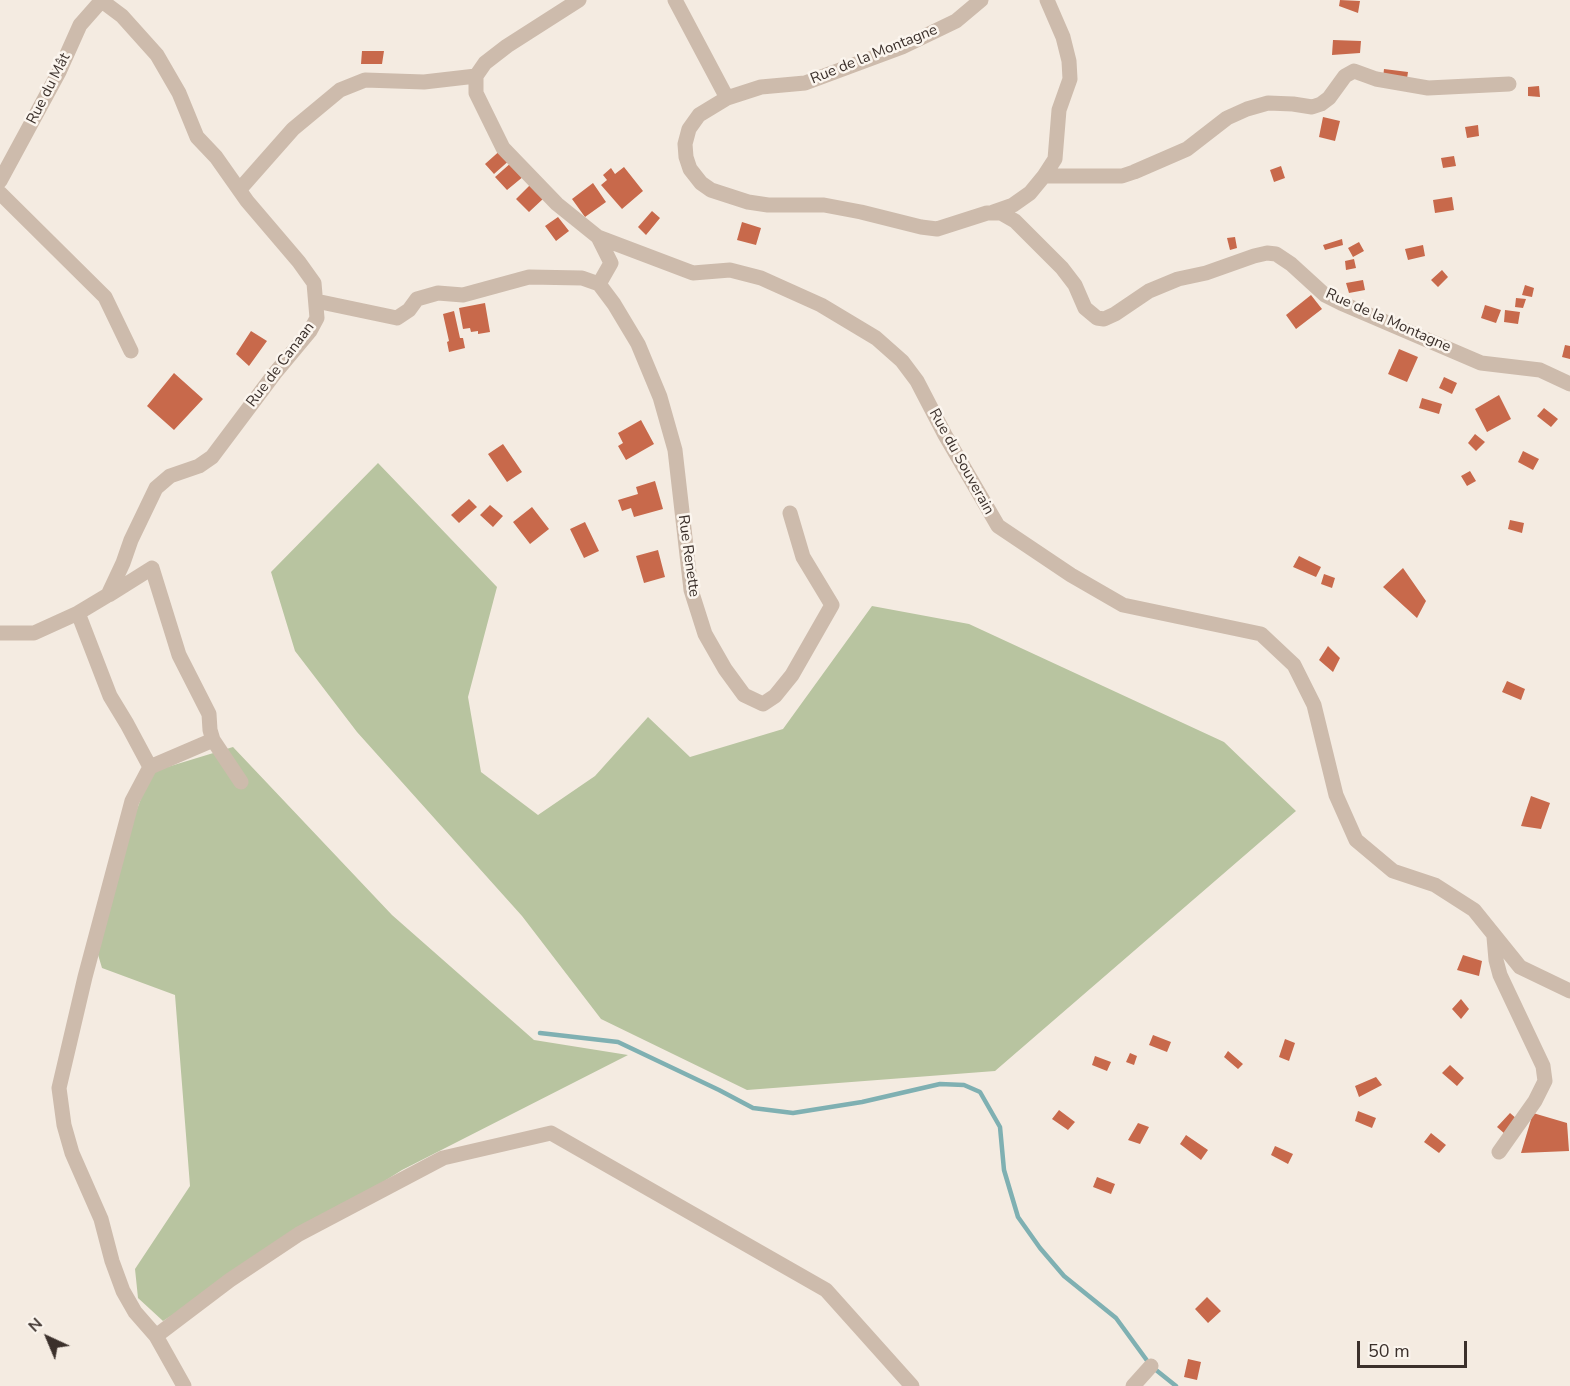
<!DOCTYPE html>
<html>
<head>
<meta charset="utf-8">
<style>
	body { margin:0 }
	#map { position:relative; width:1570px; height:1386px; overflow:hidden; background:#f4ebe1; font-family:"Nunito Sans",sans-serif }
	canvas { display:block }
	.north { position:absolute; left:18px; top:1308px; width:60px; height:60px; -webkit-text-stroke:4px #fbf5ee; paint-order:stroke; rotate:316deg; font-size:16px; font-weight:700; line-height:24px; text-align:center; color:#3b302b }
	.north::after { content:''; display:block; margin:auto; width:21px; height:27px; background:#3b302b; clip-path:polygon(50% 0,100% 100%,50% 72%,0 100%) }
	.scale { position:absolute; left:1357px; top:1341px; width:110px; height:27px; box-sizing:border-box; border:3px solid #3b302b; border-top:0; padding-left:8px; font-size:18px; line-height:21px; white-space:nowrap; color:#3b302b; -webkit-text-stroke:4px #fbf5ee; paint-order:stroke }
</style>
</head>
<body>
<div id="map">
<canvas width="1570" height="1386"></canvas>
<div class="north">N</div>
<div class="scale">50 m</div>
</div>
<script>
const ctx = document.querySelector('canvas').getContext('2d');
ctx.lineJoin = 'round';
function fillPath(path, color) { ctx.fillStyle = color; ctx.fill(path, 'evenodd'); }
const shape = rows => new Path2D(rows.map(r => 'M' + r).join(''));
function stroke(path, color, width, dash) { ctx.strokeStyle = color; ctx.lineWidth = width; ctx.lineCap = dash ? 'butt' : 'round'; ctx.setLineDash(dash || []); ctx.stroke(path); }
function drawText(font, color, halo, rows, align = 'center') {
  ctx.font = font + ' "Nunito Sans",sans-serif'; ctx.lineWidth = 5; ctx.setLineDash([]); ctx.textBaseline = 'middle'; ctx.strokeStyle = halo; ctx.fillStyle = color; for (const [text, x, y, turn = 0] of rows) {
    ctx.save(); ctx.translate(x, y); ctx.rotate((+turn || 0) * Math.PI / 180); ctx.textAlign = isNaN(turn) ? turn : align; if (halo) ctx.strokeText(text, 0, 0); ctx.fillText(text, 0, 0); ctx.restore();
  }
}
const green = shape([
	[378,463,497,587,468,697,481,772,538,815,595,776,648,717,690,757,783,729,872,606,969,624,1224,742,1296,811,995,1071,747,1090,601,1019,522,916,357,732,295,651,271,572],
	[233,747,392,915,534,1040,628,1055,402,1170,163,1321,138,1298,135,1269,190,1186,175,995,102,968,91,931,151,772]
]);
const stream = shape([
	[540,1033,618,1042,719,1090,753,1108,793,1113,862,1102,940,1084,964,1085,980,1092,1000,1127,1004,1170,1018,1217,1040,1248,1064,1276,1116,1318,1151,1366,1176,1386]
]);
const building = shape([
	[1340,0,1360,1,1358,13,1339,6],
	[1333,40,1361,41,1360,53,1332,55],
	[362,51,384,51,382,64,361,64],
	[1384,69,1408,72,1406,85,1383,78],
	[1539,86,1540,97,1528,96,1528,87],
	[1323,117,1340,121,1335,141,1319,137],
	[1478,125,1479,136,1467,138,1465,127],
	[503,148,512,158,494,174,485,164],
	[1454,156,1456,166,1443,168,1441,158],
	[512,162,524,176,507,190,495,177],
	[1281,166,1285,178,1274,182,1270,170],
	[624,167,643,191,622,209,601,185,607,180,603,175,611,168,615,174],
	[593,183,606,202,585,217,572,199],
	[531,184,544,198,529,212,516,199],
	[1452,197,1454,210,1435,213,1433,200],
	[652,211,660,218,646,235,638,227],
	[558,217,569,231,556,241,545,226],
	[742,222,761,228,756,245,737,240],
	[1235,237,1237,248,1230,250,1227,238],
	[1342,239,1343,245,1325,250,1323,245],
	[1359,242,1364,251,1353,257,1348,248],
	[1423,245,1425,256,1408,260,1405,249],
	[1354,259,1356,268,1346,270,1345,261],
	[1442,270,1448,277,1438,287,1431,280],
	[1363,280,1365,290,1349,293,1346,283],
	[1525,285,1534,288,1532,297,1522,295],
	[1311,295,1322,309,1296,329,1286,315],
	[1516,298,1526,299,1523,308,1515,307],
	[485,303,490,332,478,334,478,331,471,332,470,328,463,329,459,308],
	[1485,305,1501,310,1496,323,1481,318],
	[1505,310,1520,312,1518,324,1504,322],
	[454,311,460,338,463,338,465,348,449,352,447,342,449,341,443,314],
	[251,331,267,341,249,366,236,354],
	[1565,345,1570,346,1570,359,1562,357],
	[1399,349,1418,357,1407,382,1388,374],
	[174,373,203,399,174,430,147,406],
	[1444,377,1457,383,1452,394,1439,388],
	[1499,395,1511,419,1487,432,1475,409],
	[1422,398,1442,404,1439,414,1419,408],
	[1544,408,1558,419,1551,427,1537,416],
	[641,420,654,444,626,460,618,446,623,443,618,433],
	[1475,434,1485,442,1476,451,1468,443],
	[503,444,522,472,507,482,488,454],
	[1523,451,1539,459,1533,470,1518,462],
	[1470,471,1476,481,1467,486,1461,476],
	[655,481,663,509,634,517,631,508,622,511,618,500,638,494,636,487],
	[469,499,477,507,459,523,451,515],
	[490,505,503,516,493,527,480,515],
	[532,507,549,529,530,544,513,522],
	[1510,520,1524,523,1522,533,1508,529],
	[585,522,599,551,584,558,570,529],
	[658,550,665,577,644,583,636,556],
	[1299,556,1321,567,1316,577,1293,567],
	[1403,568,1426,601,1417,618,1383,587],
	[1324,574,1335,578,1332,588,1321,584],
	[1328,646,1340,658,1333,672,1319,660],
	[1507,681,1525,689,1521,700,1502,692],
	[1531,796,1550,803,1541,829,1521,826],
	[1463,955,1482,961,1479,976,1457,970],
	[1461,999,1469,1009,1461,1019,1452,1009],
	[1153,1035,1171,1042,1167,1052,1149,1045],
	[1285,1039,1295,1043,1289,1061,1279,1057],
	[1228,1051,1243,1064,1238,1069,1224,1057],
	[1130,1053,1137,1056,1134,1065,1126,1062],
	[1095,1056,1111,1062,1107,1071,1092,1065],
	[1450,1065,1464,1078,1457,1086,1442,1073],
	[1376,1077,1382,1085,1359,1097,1355,1086],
	[1059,1110,1075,1122,1068,1130,1052,1119],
	[1358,1111,1376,1118,1372,1128,1355,1121],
	[1510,1113,1518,1120,1505,1134,1497,1127],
	[1533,1113,1567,1123,1569,1151,1521,1153],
	[1138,1123,1149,1127,1140,1144,1128,1140],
	[1431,1133,1446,1145,1439,1153,1424,1142],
	[1186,1135,1208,1150,1201,1160,1180,1144],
	[1275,1146,1293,1154,1288,1164,1271,1155],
	[1097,1177,1115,1184,1111,1194,1093,1187],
	[1207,1297,1221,1311,1208,1323,1195,1309],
	[1188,1359,1201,1362,1197,1380,1184,1377]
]);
const minor = shape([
	[579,0,507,46,485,63,476,76,476,93,503,148,557,204,598,237,693,273,730,270,761,278,821,305,876,338,902,361,917,381,945,435,998,526,1071,575,1123,605,1261,634,1294,665,1314,705,1336,795,1356,840,1393,871,1435,885,1474,910,1520,967,1570,991],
	[675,0,727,98],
	[981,0,956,21,902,47,805,83,761,87,727,98,699,115,689,129,685,144,686,157,690,169,701,183,711,190,748,202,768,205,824,205,861,212,921,227,937,229,987,213,1001,213,1015,221,1062,268,1075,285,1085,308,1097,318,1104,319,1115,314,1149,291,1178,279,1206,273,1254,256,1267,253,1276,254,1291,264,1325,295,1341,303,1481,363,1540,370,1570,384],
	[1044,176,1122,176,1134,172,1187,149,1227,118,1247,109,1268,103,1293,104,1312,107,1321,104,1329,98,1345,76,1354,71,1376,79,1428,88,1509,84],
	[0,181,59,72,80,25,102,0],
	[240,189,293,129,340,90,365,80,424,82,476,76],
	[0,193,105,297,131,351],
	[993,212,1013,205,1030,193,1044,176,1055,159,1059,110,1070,79,1069,61,1063,37,1047,0],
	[599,284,614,304,638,344,660,397,675,450,691,590,705,634,725,669,744,695,763,704,775,696,792,675,832,605,803,557,790,513],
	[316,301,397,318,409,310,417,299,438,293,463,295,529,277,582,278,599,284,611,263,598,237],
	[109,595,152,568,179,655,209,714,210,730,213,740,241,782],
	[78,613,110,696,127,724,150,767,132,801,85,977,59,1088,64,1125,72,1153,101,1219,112,1261,123,1291,135,1312,156,1336,184,1386],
	[0,633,34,633,78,613,108,595,123,563,131,540,156,488,170,476,199,466,212,457,275,373,310,331,317,318,314,283,299,262,247,201,216,157,197,137,179,93,157,55,122,16,102,1],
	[150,767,213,740],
	[1494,937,1496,960,1500,975,1543,1066,1545,1081,1535,1101,1499,1152],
	[156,1336,230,1280,299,1234,443,1158,551,1133,826,1290,912,1386],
	[1133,1386,1151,1366]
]);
const streetNames = [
	["Rue de la Montagne",874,55,-22],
	["Rue du Mât",49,89,-63],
	["Rue de la Montagne",1388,321,24],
	["Rue de Canaan",281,365,-53],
	["Rue du Souverain",961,462,61],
	["Rue Renette",688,556,82]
];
fillPath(green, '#b8c4a0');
stroke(stream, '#7fb0b2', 4.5);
fillPath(building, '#c8694b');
stroke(minor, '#cdbbac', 15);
drawText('15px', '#3b302b', '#fbf5ee', streetNames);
</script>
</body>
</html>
